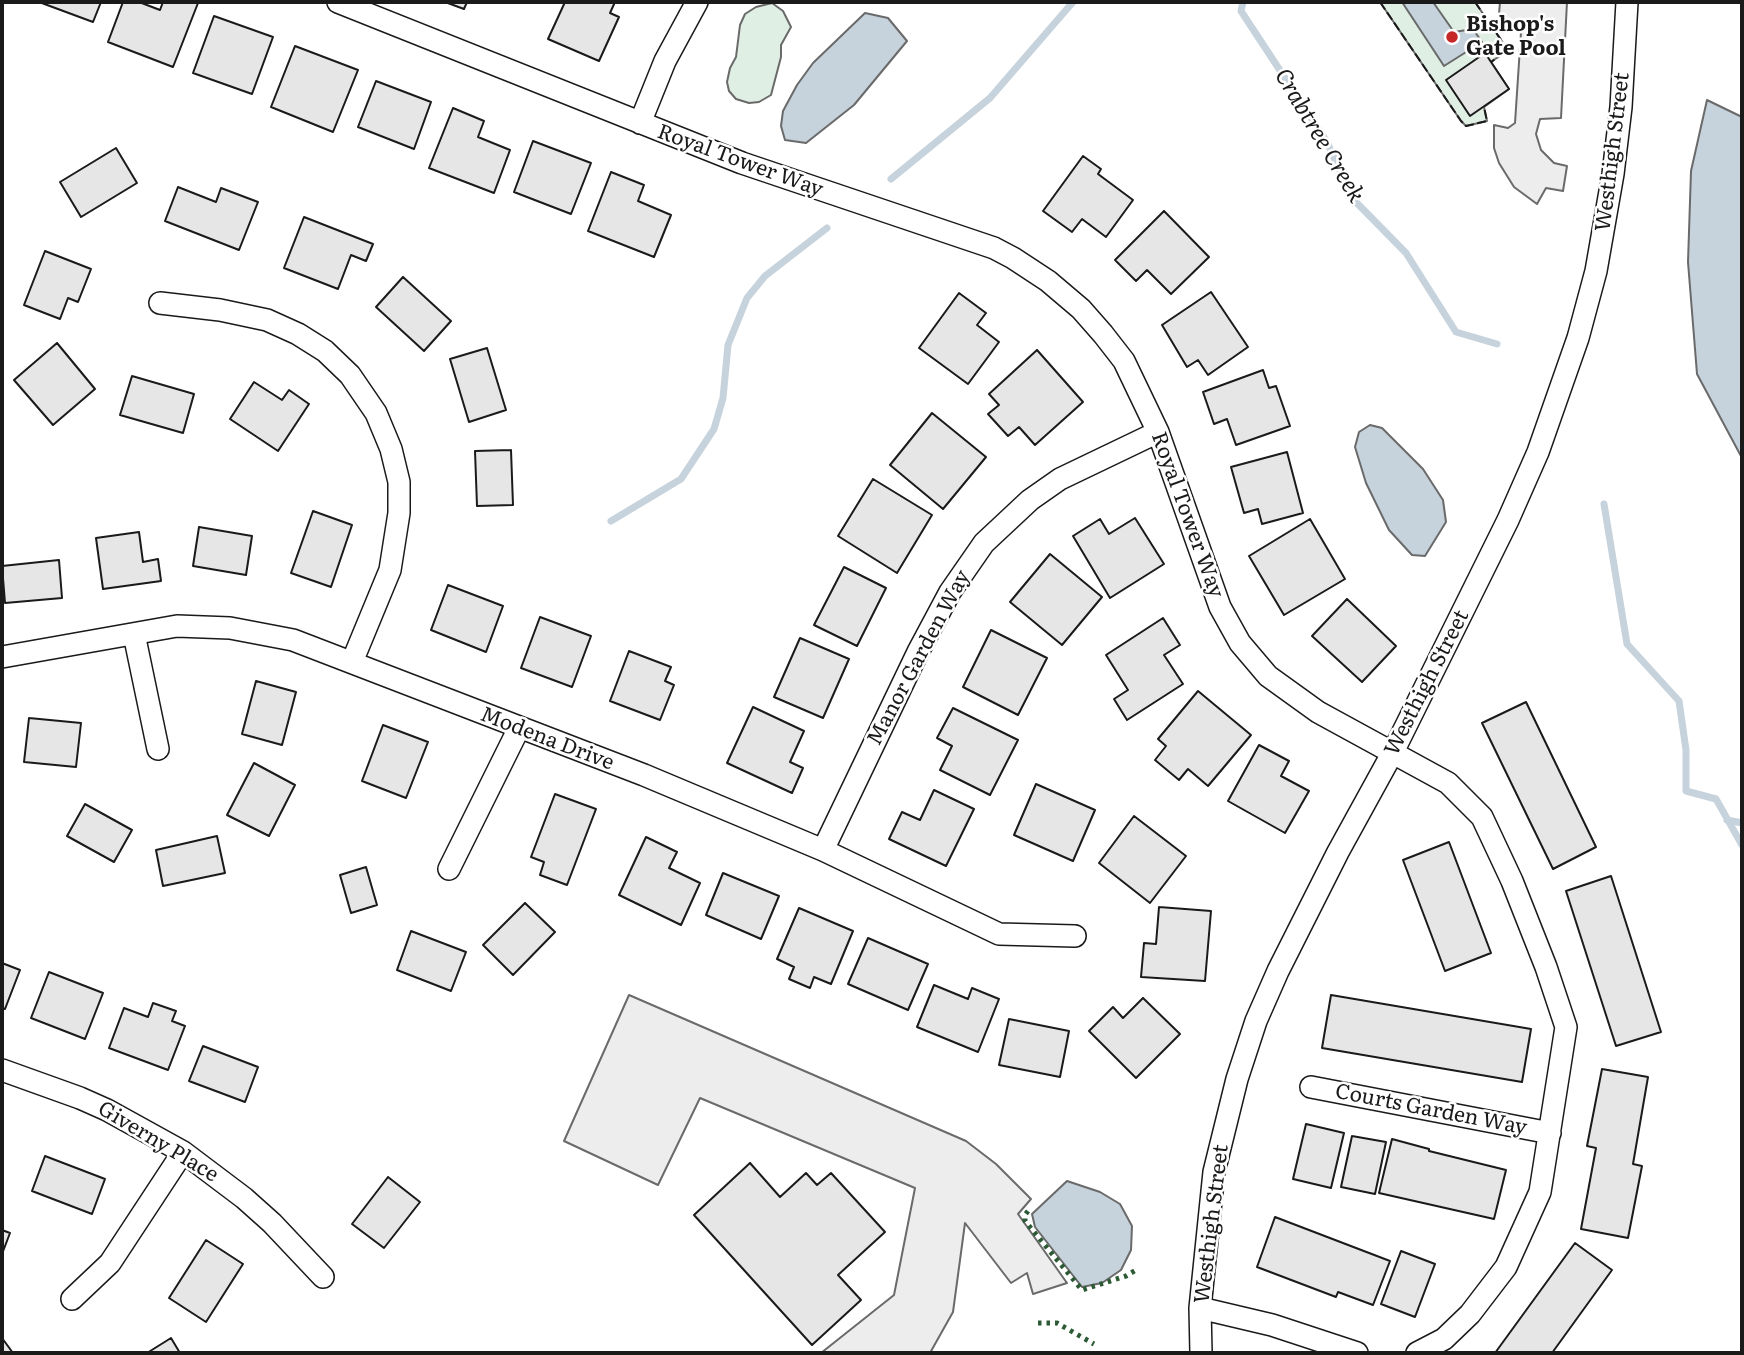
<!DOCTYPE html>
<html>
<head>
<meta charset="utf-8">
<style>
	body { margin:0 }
	#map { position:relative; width:1744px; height:1355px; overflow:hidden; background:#fff; font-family:Literata,serif }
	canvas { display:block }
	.frame { position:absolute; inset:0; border:4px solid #1a1a1a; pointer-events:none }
</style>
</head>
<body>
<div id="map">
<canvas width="1744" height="1355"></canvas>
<div class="frame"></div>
</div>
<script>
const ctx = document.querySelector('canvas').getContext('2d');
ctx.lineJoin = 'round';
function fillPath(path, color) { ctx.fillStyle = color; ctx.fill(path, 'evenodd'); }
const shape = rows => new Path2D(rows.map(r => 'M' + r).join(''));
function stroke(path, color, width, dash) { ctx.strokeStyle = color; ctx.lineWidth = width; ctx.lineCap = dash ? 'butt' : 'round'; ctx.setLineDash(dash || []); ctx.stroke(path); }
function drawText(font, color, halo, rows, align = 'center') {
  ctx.font = font + ' Literata,serif'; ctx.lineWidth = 5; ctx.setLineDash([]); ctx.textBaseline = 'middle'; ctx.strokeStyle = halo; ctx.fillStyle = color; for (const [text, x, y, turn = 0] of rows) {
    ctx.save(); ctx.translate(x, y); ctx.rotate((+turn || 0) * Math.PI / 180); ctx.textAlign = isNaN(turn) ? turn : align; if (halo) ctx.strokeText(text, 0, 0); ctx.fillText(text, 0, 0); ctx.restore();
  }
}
const green = shape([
	[1380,2,1475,2,1508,50,1491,62,1509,89,1484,107,1487,121,1466,126,1461,121,1380,2],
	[772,3,783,11,791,27,781,45,781,57,771,95,759,102,749,103,736,99,729,91,727,82,730,68,736,57,740,25,745,14,756,7,772,3]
]);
const parking = shape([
	[1500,2,1567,2,1561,118,1540,119,1536,134,1541,150,1554,163,1567,166,1563,191,1546,188,1537,204,1514,187,1499,163,1494,148,1494,125,1508,128,1515,123,1521,32,1518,28,1498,26,1500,2],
	[629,995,966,1141,996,1164,1031,1199,1018,1214,1067,1283,1033,1294,1027,1273,1011,1283,965,1223,953,1312,930,1353,821,1353,894,1295,915,1188,700,1098,658,1185,564,1141,629,995]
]);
const water = shape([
	[1402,2,1433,2,1454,32,1473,29,1482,42,1444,66,1402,2],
	[865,13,888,18,907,41,854,105,806,143,785,140,781,126,783,111,797,85,813,63,865,13],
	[1707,100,1742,117,1742,458,1697,374,1688,262,1691,171,1707,100],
	[1370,425,1382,428,1423,469,1443,500,1446,522,1425,556,1412,555,1389,530,1366,483,1355,447,1359,432,1370,425],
	[1067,1181,1100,1192,1120,1204,1132,1226,1131,1250,1121,1270,1102,1283,1082,1287,1035,1227,1032,1214,1067,1181]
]);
const stream = shape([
	[1243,2,1241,11,1327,142,1352,198,1406,253,1456,332,1497,344],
	[891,179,990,98,1073,2],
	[1604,504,1627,644,1679,701,1686,750,1686,791,1716,799,1742,845],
	[611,521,681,479,714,429,723,398,728,345,747,298,765,276,827,228],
	[1727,820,1742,823]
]);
const building = shape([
	[39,2,101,2,93,22,39,2],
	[123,2,139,2,160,10,163,2,198,3,173,67,108,42,123,2],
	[445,2,467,2,464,9,445,2],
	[565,2,615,2,610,13,619,17,599,61,548,39,565,2],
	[214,16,273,37,252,94,193,73,214,16],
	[295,46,358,70,333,132,271,107,295,46],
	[1485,53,1509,89,1470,116,1446,80,1485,53],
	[376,81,431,102,414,149,358,127,376,81],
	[453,108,484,121,478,137,510,150,494,193,429,168,453,108],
	[533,141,591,163,571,214,514,192,533,141],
	[116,148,137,183,81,217,60,182,116,148],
	[1083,156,1101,169,1098,174,1133,200,1106,237,1082,219,1072,232,1043,211,1083,156],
	[611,172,644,185,638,201,671,215,654,257,588,231,611,172],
	[178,187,216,202,221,188,258,202,239,250,165,221,178,187],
	[1164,211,1209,257,1171,294,1147,270,1136,281,1115,260,1164,211],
	[304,217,373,244,366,261,351,255,338,289,284,268,304,217],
	[45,251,91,269,78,302,68,298,60,319,24,305,45,251],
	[403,277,451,321,424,351,376,307,403,277],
	[1211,292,1248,347,1208,375,1198,360,1187,367,1162,325,1211,292],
	[959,293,986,313,977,325,999,342,968,384,919,348,959,293],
	[57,343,95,389,53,425,14,380,57,343],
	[487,348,506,410,469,422,450,359,487,348],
	[1037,350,1083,402,1035,445,1019,427,1008,436,988,414,999,405,989,394,1037,350],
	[1263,370,1269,388,1276,386,1290,426,1236,445,1227,419,1214,424,1203,392,1263,370],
	[132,376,194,394,183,433,120,415,132,376],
	[254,382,282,400,289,390,309,404,278,451,230,419,254,382],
	[932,413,986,457,943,509,890,465,932,413],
	[511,450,513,505,477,506,475,451,511,450],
	[1287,452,1303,513,1262,524,1258,509,1244,513,1231,467,1287,452],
	[873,479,932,515,897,573,838,536,873,479],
	[313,511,352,525,331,587,291,573,313,511],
	[1135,518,1164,564,1110,598,1073,536,1100,519,1109,534,1135,518],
	[1310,519,1345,579,1284,615,1249,556,1310,519],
	[199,527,252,536,246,575,193,566,199,527],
	[139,532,143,562,158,559,161,581,103,589,96,538,139,532],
	[1050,554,1102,597,1062,645,1010,602,1050,554],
	[59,560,62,598,5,603,2,566,59,560],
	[844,567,886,588,857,646,814,625,844,567],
	[448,585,503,606,486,652,431,630,448,585],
	[1347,599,1396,646,1362,682,1312,636,1347,599],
	[540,617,591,636,572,687,521,668,540,617],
	[1163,618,1180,645,1164,655,1183,684,1127,720,1114,699,1128,690,1106,655,1163,618],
	[991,630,1047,658,1018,715,963,687,991,630],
	[800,638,849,659,823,718,774,697,800,638],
	[629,651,671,667,665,681,674,685,660,720,610,701,629,651],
	[256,681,296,692,282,745,242,734,256,681],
	[1198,691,1251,735,1208,786,1188,769,1179,780,1155,760,1166,746,1158,739,1198,691],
	[1526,702,1596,847,1553,869,1482,723,1526,702],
	[753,707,804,731,790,762,803,768,792,793,727,763,753,707],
	[953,708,1018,740,990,795,940,770,952,746,937,738,953,708],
	[29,718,81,723,76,767,24,762,29,718],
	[383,725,428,742,406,798,362,781,383,725],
	[1259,745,1289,761,1281,776,1309,791,1285,833,1228,801,1259,745],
	[254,763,295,785,269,836,227,815,254,763],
	[1036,784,1095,810,1073,861,1014,835,1036,784],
	[934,790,974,809,946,866,889,839,902,812,920,820,934,790],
	[555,794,596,809,567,885,540,875,544,862,531,857,555,794],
	[85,804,132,830,114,862,67,836,85,804],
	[1134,816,1186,856,1150,903,1099,863,1134,816],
	[217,836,225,873,163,886,156,850,217,836],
	[646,837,677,852,669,868,700,883,681,925,619,895,646,837],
	[1449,842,1491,953,1445,971,1403,860,1449,842],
	[366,867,377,905,351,913,340,875,366,867],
	[723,873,779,896,761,939,706,915,723,873],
	[1611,876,1661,1032,1616,1046,1566,891,1611,876],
	[525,903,555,932,513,975,483,945,525,903],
	[1159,907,1211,911,1205,981,1141,977,1144,943,1156,944,1159,907],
	[799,908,853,931,831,984,814,977,810,988,789,979,794,967,777,959,799,908],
	[411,931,466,952,451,991,397,970,411,931],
	[868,938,928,964,908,1010,848,984,868,938],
	[2,963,20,970,5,1009,2,1008,2,963],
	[49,972,103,993,85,1039,31,1018,49,972],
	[934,985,968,999,972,988,999,999,978,1052,917,1027,934,985],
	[1331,995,1531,1029,1522,1082,1322,1048,1331,995],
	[1143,998,1180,1034,1136,1078,1089,1031,1113,1007,1123,1018,1143,998],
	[153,1003,176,1011,172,1021,185,1026,168,1070,109,1048,124,1008,148,1017,153,1003],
	[1009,1019,1069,1031,1060,1077,999,1065,1009,1019],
	[203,1046,258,1067,245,1102,189,1081,203,1046],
	[1602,1069,1648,1077,1633,1164,1642,1166,1628,1238,1581,1229,1596,1148,1587,1146,1602,1069],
	[1306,1124,1344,1133,1331,1188,1293,1179,1306,1124],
	[1352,1136,1386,1142,1375,1194,1341,1187,1352,1136],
	[1392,1139,1429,1149,1429,1151,1506,1170,1494,1219,1379,1193,1392,1139],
	[45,1156,105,1179,92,1214,32,1191,45,1156],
	[750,1163,780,1197,806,1173,817,1185,831,1173,885,1232,838,1275,861,1300,812,1345,694,1215,750,1163],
	[388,1177,420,1202,384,1248,352,1224,388,1177],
	[1275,1217,1390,1261,1373,1305,1338,1292,1336,1297,1257,1267,1275,1217],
	[2,1230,10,1233,2,1254,2,1230],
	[206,1240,243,1264,206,1322,169,1298,206,1240],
	[1575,1243,1612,1270,1552,1353,1495,1353,1575,1243],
	[1401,1251,1435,1264,1415,1317,1381,1304,1401,1251],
	[2,1338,13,1353,2,1353,2,1338],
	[171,1338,180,1353,147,1353,171,1338]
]);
const minor = shape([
	[338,2,742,163,994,248,1013,258,1048,281,1081,309,1103,334,1124,361,1158,432,1220,607,1240,643,1268,676,1318,712,1448,783,1482,817,1512,881,1546,967,1566,1027,1540,1192,1506,1267,1470,1314,1444,1339,1417,1353],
	[640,123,665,61,697,2],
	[160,303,220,310,267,320,298,334,325,351,350,375,376,413,391,449,399,482,399,513,390,570,352,662],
	[134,634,158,749],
	[2,657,177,626,230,628,293,640,644,775,823,850,999,934,1075,936],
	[823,850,918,652,950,592,984,543,1030,500,1060,479,1158,432],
	[449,869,519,728],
	[2,1070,80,1098,107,1110,183,1152,244,1198,272,1223,323,1277],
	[1311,1087,1550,1133],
	[72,1299,110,1263,183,1152],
	[1200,1308,1272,1325,1357,1353],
	[1201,1353,1200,1308,1214,1172,1237,1079,1256,1021,1278,971,1338,852,1393,752,1508,520,1538,452,1578,338,1596,271,1613,174,1621,107,1627,2]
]);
const hedge = shape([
	[1028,1211,1025,1215,1025,1221,1082,1290,1126,1276,1136,1270],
	[1038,1323,1057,1323,1094,1344]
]);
const fence = shape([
	[1380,2,1461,121,1466,126,1487,121,1484,107],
	[1475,2,1508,50,1491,62]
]);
const markers = [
	[1452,37,7,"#c62828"]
];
const poiNames = [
	["Bishop's",1466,25],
	["Gate Pool",1466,49]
];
const streetNames = [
	["Westhigh Street",1613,152,-83],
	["Royal Tower Way",740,161,20],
	["Royal Tower Way",1187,515,70],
	["Manor Garden Way",919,658,-62],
	["Westhigh Street",1427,683,-63],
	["Modena Drive",547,739,21],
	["Courts Garden Way",1431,1110,11],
	["Giverny Place",158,1142,31],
	["Westhigh Street",1212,1224,-83]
];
const waterNames = [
	["Crabtree Creek",1319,136,59]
];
fillPath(green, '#e0efe3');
stroke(green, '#6a6a6a', 2);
fillPath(parking, '#ededed');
stroke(parking, '#6a6a6a', 2);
fillPath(water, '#c6d2dc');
stroke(water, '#6a6a6a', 2);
stroke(stream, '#c6d2dc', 7);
fillPath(building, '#e6e6e6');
stroke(building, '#1a1a1a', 2);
stroke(minor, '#1a1a1a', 24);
stroke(minor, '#fff', 21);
stroke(hedge, '#2b5a34', 5, [3.5, 5]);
stroke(fence, '#1a1a1a', 2, [9, 3.5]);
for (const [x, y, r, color] of markers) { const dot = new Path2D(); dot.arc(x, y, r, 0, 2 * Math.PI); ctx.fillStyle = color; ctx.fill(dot); stroke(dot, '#fff', 2.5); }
drawText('bold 21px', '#1a1a1a', '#fff', poiNames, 'left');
drawText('21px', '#1a1a1a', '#fff', streetNames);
drawText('italic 23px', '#1a1a1a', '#fff', waterNames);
</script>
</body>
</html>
